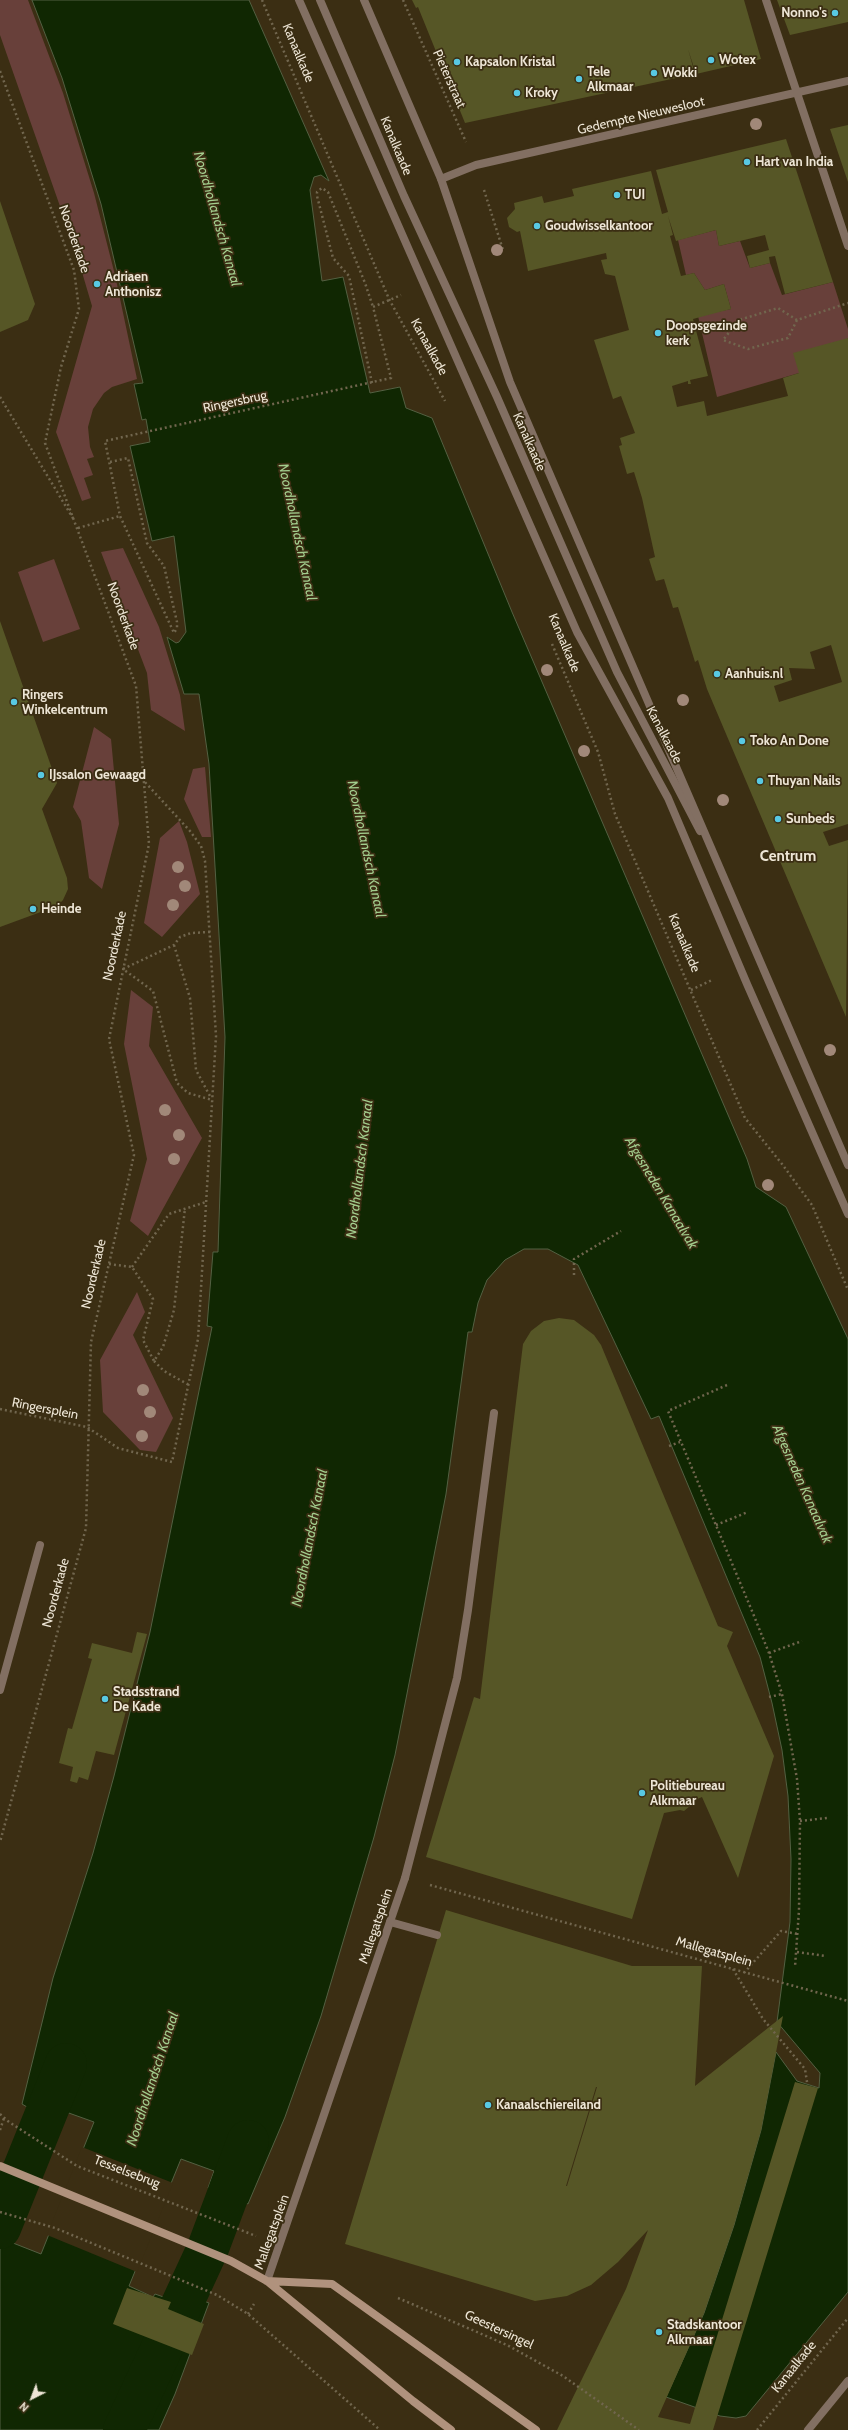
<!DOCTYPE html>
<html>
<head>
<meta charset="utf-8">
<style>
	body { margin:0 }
	#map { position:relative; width:848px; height:2430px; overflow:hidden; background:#3b2e13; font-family:Cabin,sans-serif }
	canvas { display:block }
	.north { position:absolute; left:12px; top:2378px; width:40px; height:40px; -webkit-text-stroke:3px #3b2e13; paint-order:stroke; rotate:222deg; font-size:11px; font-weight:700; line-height:16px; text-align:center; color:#eee6d6 }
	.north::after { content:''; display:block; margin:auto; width:14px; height:18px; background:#eee6d6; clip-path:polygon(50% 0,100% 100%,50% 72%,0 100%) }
</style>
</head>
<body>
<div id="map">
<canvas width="848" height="2430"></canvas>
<div class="north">N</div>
</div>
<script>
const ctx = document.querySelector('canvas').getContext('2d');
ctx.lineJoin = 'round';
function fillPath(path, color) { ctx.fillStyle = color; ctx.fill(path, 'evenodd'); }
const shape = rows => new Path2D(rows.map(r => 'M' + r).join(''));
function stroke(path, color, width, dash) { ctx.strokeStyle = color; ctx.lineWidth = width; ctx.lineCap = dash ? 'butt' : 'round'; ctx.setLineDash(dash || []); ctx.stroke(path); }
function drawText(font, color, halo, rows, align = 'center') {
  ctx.font = font + ' Cabin,sans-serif'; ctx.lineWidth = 3.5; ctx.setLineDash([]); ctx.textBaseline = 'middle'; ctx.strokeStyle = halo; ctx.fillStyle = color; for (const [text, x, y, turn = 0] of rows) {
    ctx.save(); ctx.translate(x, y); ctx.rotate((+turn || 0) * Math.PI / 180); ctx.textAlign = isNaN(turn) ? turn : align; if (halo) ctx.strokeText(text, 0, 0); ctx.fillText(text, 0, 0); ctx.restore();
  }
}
const green = shape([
	[0,0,28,0,63,93,94,193,115,275,137,379,112,387,104,393,93,409,88,427,90,447,94,457,87,459,93,475,84,478,91,498,82,501,56,432,92,306,76,252,0,35],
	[716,230,719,246,740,241,750,268,770,263,782,295,833,282,848,329,848,338,799,373,717,397,698,316,731,309,724,284,705,290,694,273,686,275,678,240],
	[123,548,159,627,180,695,185,731,151,710,147,673,101,552],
	[54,559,80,629,43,642,18,572],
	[94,727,111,739,119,824,102,889,89,878,81,821,73,807],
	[205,767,211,837,202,837,184,799,193,769],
	[179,821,187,842,200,894,162,937,144,923,160,838],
	[131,990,153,1007,149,1046,202,1138,148,1236,130,1221,147,1159,124,1044],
	[137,1292,145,1312,133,1335,173,1418,156,1452,140,1450,103,1412,100,1360]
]);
const water = shape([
	[32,0,249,0,329,181,321,175,314,177,310,190,322,281,343,277,370,393,400,387,406,408,432,418,512,612,747,1159,756,1187,786,1207,848,1339,848,2292,746,2416,736,2418,720,2416,666,2397,704,2313,734,2225,761,2130,776,2052,797,2081,819,2088,820,2073,777,2022,790,1922,791,1859,788,1796,782,1750,772,1703,760,1657,659,1416,651,1419,578,1265,548,1249,524,1249,505,1260,487,1280,478,1303,472,1332,468,1332,446,1494,395,1755,374,1837,321,2016,285,2117,248,2204,208,2188,214,2171,181,2159,129,2286,153,2297,155,2294,172,2300,176,2290,209,2303,175,2394,159,2430,0,2430,0,2224,18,2228,13,2243,41,2254,94,2122,66,2112,59,2126,22,2104,53,1978,93,1853,114,1776,150,1632,212,1327,207,1326,213,1252,218,1252,225,1037,209,764,199,694,184,694,167,637,176,643,179,642,186,632,174,536,152,541,130,446,150,442,146,419,142,420,134,384,143,383,101,204,62,78,32,0]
]);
const pier = shape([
	[82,2147,173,2183,137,2272,47,2235]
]);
const canal = shape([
	[0,2228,66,2064],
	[124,2430,208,2248,248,2141]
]);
const building = shape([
	[412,0,744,0,761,59,696,74,688,49,695,74,465,123,418,7,416,8],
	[777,0,848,0,848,22,790,35],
	[848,125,848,182,830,129],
	[786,139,833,282,785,294,775,256,769,257,770,263,750,268,747,256,769,250,765,235,719,246,716,230,676,241,668,216,673,235,670,236,681,276,694,273,705,290,724,284,731,309,693,319,708,376,690,380,691,384,688,384,688,381,672,386,677,407,704,401,707,416,788,396,783,378,799,373,793,353,848,338,848,824,823,832,829,846,848,840,846,1017,707,689,698,660,695,662,678,607,673,608,664,579,656,581,653,572,649,559,655,557,642,498,634,472,627,474,619,446,622,445,620,438,635,433,621,396,613,399,594,340,629,330,615,276,605,274,601,260,607,259,606,253,528,271,520,231,517,232,509,227,507,218,515,209,514,203,542,196,544,203,574,196,572,189,651,171,662,214,668,212,656,170],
	[831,645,842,682,779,702,774,686,792,680,789,668,815,669,810,652],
	[0,201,35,304,28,320,0,332],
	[0,621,57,783,42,809,67,878,68,889,63,900,57,906,0,927],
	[559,1318,574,1320,594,1335,601,1345,718,1626,733,1632,727,1646,774,1756,738,1878,702,1797,690,1802,690,1806,684,1811,680,1810,664,1813,632,1919,426,1857,474,1697,480,1699,523,1344,531,1331,544,1321],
	[137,1632,147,1634,114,1755,96,1751,88,1780,79,1777,77,1783,70,1781,73,1767,59,1763,68,1728,72,1729,92,1659,88,1658,92,1643,132,1653],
	[446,1910,632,1966,702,1966,695,2086,783,2016,761,2130,734,2225,704,2313,658,2417,690,2424,795,2082,818,2088,713,2430,557,2430,626,2289,648,2230,618,2262,591,2285,567,2296,535,2301,345,2244],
	[596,2087,597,2087,567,2186,566,2186],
	[127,2288,171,2302,168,2309,204,2324,192,2355,113,2324]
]);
const path = shape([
	[262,0,389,299,445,401],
	[403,0,466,142],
	[0,71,74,270,79,309,61,367,45,443,136,686,149,844,109,1039,134,1155,91,1342,86,1528,0,1842],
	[484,190,503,250,494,255],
	[797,320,778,308,739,320,723,340,748,349,780,340,788,338,797,320,848,303],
	[372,383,349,276,333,258,317,196,317,192,322,188,328,192,365,283,373,307],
	[0,397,74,520],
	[110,462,128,458,147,543,164,566,177,622,177,628,174,633,120,516,105,441,391,378,373,307,401,295],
	[78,528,120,516],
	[552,644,598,752,615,814,745,1118,782,1164,812,1205,848,1290],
	[210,932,191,933,180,937,174,945,123,969,153,991,177,1083,188,1093,212,1100],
	[174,945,190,998,196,1070,211,1098],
	[691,990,712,980],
	[109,1264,132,1267,153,1299,143,1340,154,1361,163,1347,174,1310,185,1208],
	[132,1267,169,1214,206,1202],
	[574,1275,574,1259,621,1231],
	[154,1361,164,1371,189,1385],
	[727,1385,668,1411,752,1611,769,1653,782,1694,797,1779,800,1821,799,1910,795,1967],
	[0,1409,87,1427,118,1448,172,1462,198,1339,216,1036,205,861,201,846,190,831,144,781],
	[669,1446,680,1442],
	[716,1525,748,1512],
	[769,1653,802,1641],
	[769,1697,782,1694],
	[800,1821,827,1818],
	[430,1885,848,2001],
	[797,1952,826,1956],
	[733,1969,763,2019,805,2069,807,2082],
	[744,1973,781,1931,798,1934],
	[0,2114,9,2122,77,2166,256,2236],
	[0,2130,4,2118],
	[0,2212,55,2228,217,2295,248,2314,380,2430],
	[398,2298,507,2345,563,2376,639,2430],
	[248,2314,254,2304],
	[757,2430,848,2318]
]);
const service = shape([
	[320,0,404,196,497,397,617,672,700,831],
	[0,1690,40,1545],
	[405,1878,457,1678,468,1610,494,1413],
	[390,1922,437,1935]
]);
const minor = shape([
	[766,0,848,246],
	[441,179,476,165,848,81],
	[267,2281,405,1878]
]);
const tertiary = shape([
	[299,0,577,632,668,798,747,984,848,1214],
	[364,0,441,179,510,382,848,1165],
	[808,2430,848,2381]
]);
const secondary = shape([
	[0,2166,231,2261,267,2281,413,2401,451,2430],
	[267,2281,332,2284,536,2430]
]);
const trees = [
	[756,124],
	[497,250],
	[547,670],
	[683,700],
	[584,751],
	[723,800],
	[178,867],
	[185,886],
	[173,905],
	[830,1050],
	[165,1110],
	[179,1135],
	[174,1159],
	[768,1185],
	[143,1390],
	[150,1412],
	[142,1436]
];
const markers = [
	[835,13,4,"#58c9e3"],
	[711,60,4,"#58c9e3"],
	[457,62,4,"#58c9e3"],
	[654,73,4,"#58c9e3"],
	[579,79,4,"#58c9e3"],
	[517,93,4,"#58c9e3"],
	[747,162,4,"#58c9e3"],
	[617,195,4,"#58c9e3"],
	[537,226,4,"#58c9e3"],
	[97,284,4,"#58c9e3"],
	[658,333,4,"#58c9e3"],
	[717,674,4,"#58c9e3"],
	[14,702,4,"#58c9e3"],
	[742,741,4,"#58c9e3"],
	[41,775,4,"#58c9e3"],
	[760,781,4,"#58c9e3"],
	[778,819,4,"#58c9e3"],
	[33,909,4,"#58c9e3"],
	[105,1699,4,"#58c9e3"],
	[642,1793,4,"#58c9e3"],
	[488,2105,4,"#58c9e3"],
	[659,2332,4,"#58c9e3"]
];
const poiNames = [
	["Nonno's",827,13,"right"],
	["Wotex",719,60],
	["Kapsalon Kristal",465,62],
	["Tele",587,72],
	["Alkmaar",587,87],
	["Wokki",662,73],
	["Kroky",525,93],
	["Hart van India",755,162],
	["TUI",625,195],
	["Goudwisselkantoor",545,226],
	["Adriaen",105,277],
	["Anthonisz",105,292],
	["Doopsgezinde",666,326],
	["kerk",666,341],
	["Aanhuis.nl",725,674],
	["Ringers",22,695],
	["Winkelcentrum",22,710],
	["Toko An Done",750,741],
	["IJssalon Gewaagd",49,775],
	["Thuyan Nails",768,781],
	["Sunbeds",786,819],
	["Heinde",41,909],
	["Stadsstrand",113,1692],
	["De Kade",113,1707],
	["Politiebureau",650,1786],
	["Alkmaar",650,1801],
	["Kanaalschiereiland",496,2105],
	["Stadskantoor",667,2325],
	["Alkmaar",667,2340]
];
const streetNames = [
	["Kanaalkade",298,53,67],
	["Pieterstraat",449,79,66],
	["Gedempte Nieuwesloot",641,116,-13],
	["Kanalkaade",396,146,67],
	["Noorderkade",74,239,71],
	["Kanaalkade",429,347,61],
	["Ringersbrug",235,402,-12],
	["Kanalkaade",529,442,66],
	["Noorderkade",123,616,70],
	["Kanaalkade",564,643,67],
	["Kanalkaade",664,735,62],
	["Kanaalkade",684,943,67],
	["Noorderkade",115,946,-78],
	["Noorderkade",94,1274,-77],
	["Ringersplein",45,1409,11],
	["Noorderkade",56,1593,-75],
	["Mallegatsplein",376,1926,-71],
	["Mallegatsplein",714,1952,16],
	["Tesselsebrug",127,2172,21],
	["Mallegatsplein",272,2232,-70],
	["Geestersingel",499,2330,25],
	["Kanaalkade",794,2367,-51]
];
const waterNames = [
	["Noordhollandsch Kanaal",217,219,74],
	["Noordhollandsch Kanaal",297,532,78],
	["Noordhollandsch Kanaal",366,849,78],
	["Noordhollandsch Kanaal",360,1169,-83],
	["Afgesneden Kanaalvak",661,1193,59],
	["Afgesneden Kanaalvak",802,1484,66],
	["Noordhollandsch Kanaal",310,1538,-79],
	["Noordhollandsch Kanaal",153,2079,-72]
];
const quarterNames = [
	["Centrum",788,857]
];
fillPath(green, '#68403a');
fillPath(water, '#102702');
stroke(water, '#536042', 1);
fillPath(pier, '#3b2e13');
stroke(canal, '#102702', 42);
fillPath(building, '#565626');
stroke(path, '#71664e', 2.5, [2, 3]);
stroke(service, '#826f62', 8);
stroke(minor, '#826f62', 8);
stroke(tertiary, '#826f62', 8);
stroke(secondary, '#b0927d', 8);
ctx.fillStyle = '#a18879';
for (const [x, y] of trees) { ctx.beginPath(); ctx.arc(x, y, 6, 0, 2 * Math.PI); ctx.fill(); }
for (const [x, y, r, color] of markers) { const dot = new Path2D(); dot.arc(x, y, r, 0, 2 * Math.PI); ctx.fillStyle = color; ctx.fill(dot); stroke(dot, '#3b2e13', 1.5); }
drawText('bold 13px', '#eee6d6', '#3b2e13', poiNames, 'left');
drawText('13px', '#eee6d6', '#3b2e13', streetNames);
drawText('italic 14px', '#a3ce8e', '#3b2e13', waterNames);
drawText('bold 15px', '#eee6d6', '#3b2e13', quarterNames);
</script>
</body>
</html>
